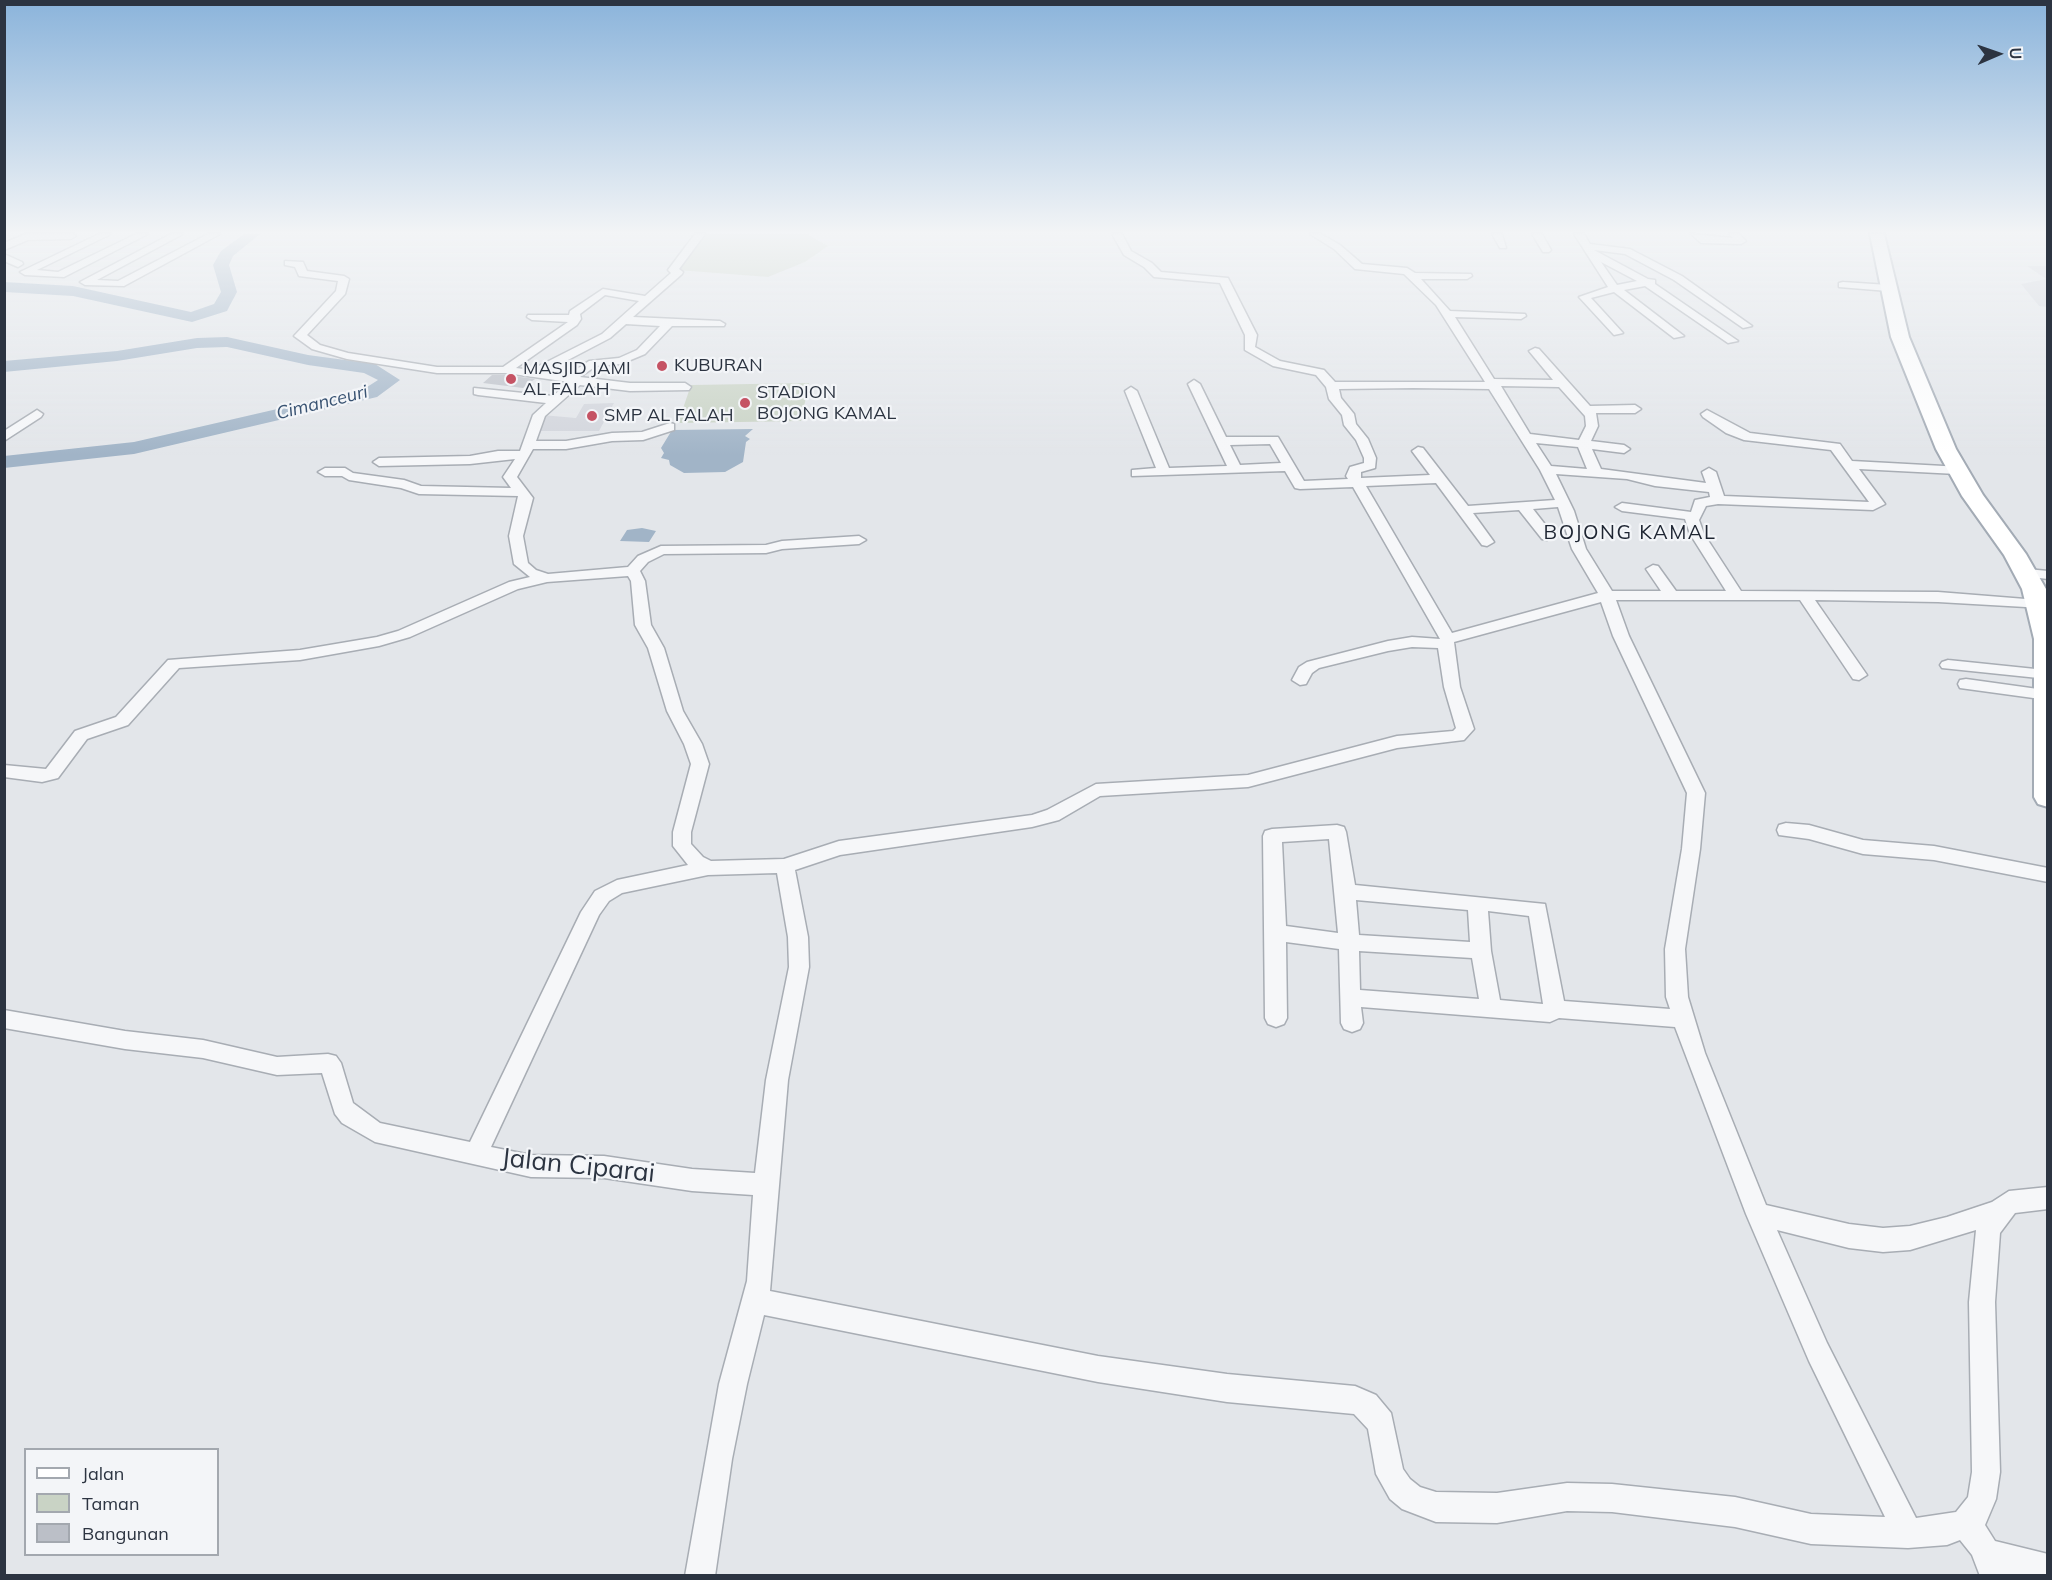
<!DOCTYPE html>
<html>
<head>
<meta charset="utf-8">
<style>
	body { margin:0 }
	#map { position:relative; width:2052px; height:1580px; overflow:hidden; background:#e3e6ea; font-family:Mulish,sans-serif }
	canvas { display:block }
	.frame { position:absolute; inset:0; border:6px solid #2c3441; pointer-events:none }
	.legend { position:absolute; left:24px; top:1448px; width:195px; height:108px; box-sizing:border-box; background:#f3f5f8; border:2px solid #a3a8af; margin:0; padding:8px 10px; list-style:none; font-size:18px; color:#2c3441 }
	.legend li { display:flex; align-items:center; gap:12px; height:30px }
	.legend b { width:30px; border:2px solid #a3a8af }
	.north { position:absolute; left:1968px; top:24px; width:60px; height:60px; -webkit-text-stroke:4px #f3f5f8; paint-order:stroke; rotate:88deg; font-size:16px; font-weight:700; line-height:24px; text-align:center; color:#2c3441 }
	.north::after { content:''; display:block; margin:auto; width:21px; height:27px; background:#2c3441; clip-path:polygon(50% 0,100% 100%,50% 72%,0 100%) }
</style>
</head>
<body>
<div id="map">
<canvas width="2052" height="1580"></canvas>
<div class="frame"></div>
<ul class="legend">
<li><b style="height:8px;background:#fff"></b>Jalan</li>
<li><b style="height:16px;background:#c9d3c5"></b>Taman</li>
<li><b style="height:16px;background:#bbbfc7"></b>Bangunan</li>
</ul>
<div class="north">U</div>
</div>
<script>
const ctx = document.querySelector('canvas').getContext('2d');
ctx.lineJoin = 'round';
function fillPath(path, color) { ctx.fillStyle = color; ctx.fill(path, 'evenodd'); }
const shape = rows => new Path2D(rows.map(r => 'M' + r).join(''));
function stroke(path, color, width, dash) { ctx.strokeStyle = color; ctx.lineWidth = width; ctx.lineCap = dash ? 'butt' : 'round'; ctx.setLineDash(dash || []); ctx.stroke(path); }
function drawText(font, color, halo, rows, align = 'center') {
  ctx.font = font + ' Mulish,sans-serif'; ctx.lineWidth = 4.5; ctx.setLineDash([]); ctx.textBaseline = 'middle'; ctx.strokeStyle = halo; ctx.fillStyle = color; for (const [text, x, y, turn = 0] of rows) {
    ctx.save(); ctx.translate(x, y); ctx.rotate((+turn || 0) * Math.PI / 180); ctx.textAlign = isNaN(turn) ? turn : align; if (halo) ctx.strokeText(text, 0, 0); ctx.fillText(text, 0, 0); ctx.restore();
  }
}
const built = shape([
	[2027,266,2047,266,2047,307,2039,306,2021,284,2046,279],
	[614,403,599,431,535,431,542,415,576,418,584,404]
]);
const green = shape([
	[705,234,807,234,828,246,805,262,768,277,677,270],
	[809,383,801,421,678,423,691,385]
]);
const water = shape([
	[753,429,745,436,750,439,746,442,743,462,725,472,684,473,670,465,669,460,661,458,664,453,661,448,672,430],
	[642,528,656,531,649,542,620,541,627,530]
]);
const river = shape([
	[244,234,260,234,233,256,229,265,237,292,229,307,227,311,192,322,73,296,4,292,4,282,73,286,191,312,214,304,221,292,213,265,221,251,244,234],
	[227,337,308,355,375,364,400,380,377,397,134,454,4,468,4,456,134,442,364,389,378,380,364,373,308,365,227,347,197,348,117,361,4,372,4,361,117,351,197,338,227,337]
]);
const building = shape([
	[492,375,506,375,535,379,523,388,483,383]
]);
const street = shape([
	[26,234,74,234,76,236,71,239,28,240,4,250,4,243,26,234],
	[99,234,111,234,37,270,58,272,136,234,148,234,64,277,25,275,20,272,99,234],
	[171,234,183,234,97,280,118,281,208,234,220,234,124,286,85,285,80,282,171,234],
	[695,234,705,234,679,269,683,272,682,274,633,317,720,321,725,324,724,326,672,326,645,354,621,364,596,366,580,377,630,383,685,383,691,387,689,390,630,391,580,385,545,416,536,441,566,441,612,433,642,432,670,423,674,424,674,430,643,440,612,441,566,449,533,449,517,477,533,498,523,536,528,563,536,570,548,574,628,567,638,556,661,546,766,545,782,541,859,536,866,540,859,544,782,549,766,553,664,554,648,562,640,571,645,581,651,625,664,648,683,711,702,744,709,764,691,832,691,844,703,857,711,861,784,859,839,841,1032,815,1047,810,1096,784,1248,775,1397,736,1453,731,1456,728,1444,687,1438,648,1412,647,1388,651,1319,668,1312,673,1306,684,1300,685,1292,680,1299,667,1307,662,1388,641,1412,637,1440,639,1353,487,1300,489,1295,488,1285,471,1132,476,1132,470,1156,468,1125,391,1131,387,1137,391,1169,468,1227,466,1188,384,1194,380,1200,384,1226,437,1278,437,1304,481,1348,479,1346,476,1350,467,1364,463,1364,458,1356,440,1344,425,1342,415,1329,399,1326,387,1316,375,1273,366,1245,350,1245,335,1220,283,1154,277,1144,267,1124,255,1112,234,1122,234,1131,251,1152,263,1161,272,1228,278,1257,335,1255,347,1280,361,1324,370,1335,382,1485,382,1436,305,1404,274,1355,269,1334,249,1310,234,1321,234,1340,245,1362,264,1407,268,1415,273,1471,274,1472,276,1467,279,1421,279,1450,311,1525,314,1526,316,1521,319,1455,317,1494,379,1553,380,1529,351,1535,348,1539,349,1590,406,1635,405,1641,409,1635,413,1596,413,1598,426,1591,441,1624,445,1630,449,1624,453,1592,449,1601,469,1706,483,1702,472,1709,468,1716,472,1724,496,1869,502,1831,450,1744,440,1726,433,1703,417,1701,414,1707,410,1750,433,1840,444,1852,461,1962,467,1964,470,1957,474,1859,469,1885,504,1873,510,1718,504,1706,506,1699,520,1704,534,1741,591,1938,592,2038,600,2043,602,2046,605,2043,608,1938,602,1815,600,1867,675,1859,680,1853,679,1800,600,1616,600,1629,636,1705,793,1700,849,1685,949,1688,997,1705,1053,1766,1205,1849,1224,1883,1228,1910,1226,1947,1217,1992,1202,2009,1191,2048,1187,2048,1209,2015,1213,2000,1233,1995,1302,2000,1472,1996,1499,1985,1525,1995,1541,2048,1554,2048,1576,1980,1576,1972,1555,1960,1540,1947,1545,1908,1548,1811,1544,1735,1527,1612,1512,1567,1511,1497,1523,1436,1522,1402,1509,1390,1499,1376,1474,1368,1429,1354,1414,1227,1402,1098,1382,764,1315,747,1384,732,1459,715,1576,685,1576,719,1384,747,1281,753,1195,692,1191,604,1178,531,1177,375,1142,342,1123,335,1114,322,1073,277,1075,203,1058,125,1049,4,1028,4,1010,125,1031,203,1040,277,1057,328,1054,336,1056,341,1063,353,1103,380,1123,470,1142,581,912,595,891,617,880,688,865,673,846,673,832,691,764,684,744,667,711,648,648,635,625,631,581,628,576,547,582,518,589,410,637,379,646,300,660,179,668,128,725,87,739,58,778,42,782,4,777,4,765,46,769,75,731,116,717,168,660,300,650,377,637,398,631,509,582,530,577,514,564,509,536,518,496,419,494,401,488,349,480,342,476,325,476,318,472,325,468,345,468,353,473,404,480,421,486,511,488,503,477,515,459,470,464,379,466,373,462,379,458,470,456,498,451,520,451,533,415,546,403,478,395,474,394,474,388,553,396,569,382,506,373,437,373,347,359,312,349,294,336,336,291,338,281,299,276,295,267,285,265,285,261,303,262,307,271,344,276,349,279,345,294,307,335,320,345,348,353,437,367,503,367,568,322,532,320,527,317,528,315,569,315,570,311,603,289,645,296,671,273,668,270,695,234],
	[605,295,639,301,602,334,531,370,516,368,577,325,581,319,580,314,605,295],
	[626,324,660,326,637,350,619,358,589,361,568,375,545,372,610,338,626,324],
	[1501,386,1559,387,1585,416,1586,426,1579,440,1530,434,1501,386],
	[1413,388,1489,389,1540,470,1555,500,1468,506,1423,448,1418,447,1412,451,1430,475,1361,478,1361,472,1375,468,1376,458,1368,439,1356,424,1354,414,1341,398,1339,389,1413,388],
	[1536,443,1578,447,1587,469,1551,466,1536,443],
	[1270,444,1281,463,1240,465,1230,445,1270,444],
	[1556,474,1627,479,1655,486,1709,492,1710,497,1695,500,1691,512,1622,503,1615,507,1622,511,1685,519,1690,534,1726,591,1676,591,1658,566,1653,565,1646,569,1661,591,1612,591,1586,549,1574,511,1556,474],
	[1436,483,1482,545,1487,546,1494,542,1473,513,1519,510,1542,539,1547,540,1554,536,1533,509,1558,507,1572,549,1598,593,1452,633,1366,486,1436,483],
	[1601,602,1613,636,1687,793,1682,849,1665,949,1666,997,1670,1009,1564,1001,1545,904,1355,885,1346,832,1344,827,1337,825,1272,829,1265,831,1263,836,1265,1018,1268,1024,1276,1027,1284,1024,1287,1018,1286,942,1339,949,1341,1023,1344,1029,1352,1032,1360,1029,1363,1023,1361,1007,1550,1022,1559,1018,1675,1027,1746,1214,1809,1361,1885,1517,1811,1514,1735,1497,1612,1484,1567,1483,1497,1493,1436,1492,1420,1487,1410,1479,1403,1469,1391,1413,1376,1395,1355,1386,1227,1374,1098,1356,770,1291,788,1080,809,967,808,937,795,870,840,855,1032,827,1059,820,1100,796,1248,787,1397,748,1464,740,1474,729,1460,687,1454,642,1601,602],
	[1329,839,1338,933,1286,926,1282,842,1329,839],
	[777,873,788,937,789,967,766,1080,755,1173,692,1169,604,1156,531,1155,491,1147,599,915,609,901,622,893,708,875,777,873],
	[1356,900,1468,910,1470,942,1359,935,1356,900],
	[1488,911,1529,916,1543,1004,1500,1000,1491,951,1488,911],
	[1359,951,1472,958,1479,999,1360,990,1359,951],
	[1777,1230,1849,1248,1883,1252,1910,1250,1976,1230,1969,1302,1972,1472,1968,1497,1956,1512,1916,1518,1827,1343,1777,1230],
	[1492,234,1502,234,1506,248,1500,248,1492,234],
	[1532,234,1542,234,1551,250,1549,252,1543,252,1532,234],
	[1574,234,1584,234,1590,244,1630,249,1682,276,1752,326,1743,328,1674,280,1625,254,1594,250,1648,279,1655,280,1655,284,1738,341,1728,343,1645,286,1624,290,1684,336,1674,338,1614,292,1591,298,1623,333,1614,335,1579,297,1608,287,1574,234],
	[1601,262,1637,281,1617,285,1601,262],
	[1691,234,1733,238,1729,234,1739,234,1746,241,1741,244,1701,243,1691,234],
	[4,254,22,262,23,264,18,267,4,261,4,254],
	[1843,282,1888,285,1893,288,1888,291,1839,287,1839,283,1843,282],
	[37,410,43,414,41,417,4,441,4,431,37,410],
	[2027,569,2048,571,2048,579,2022,576,2020,573,2027,569],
	[1948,660,2045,670,2048,671,2048,679,1942,668,1940,665,1942,662,1948,660],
	[1966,679,2045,690,2048,690,2048,700,1960,688,1958,684,1960,680,1966,679],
	[1786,823,1809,825,1863,840,1934,846,2048,868,2048,882,1934,860,1863,854,1809,839,1779,835,1777,830,1779,825,1786,823]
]);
const primary = shape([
	[1870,234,1884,234,1909,337,1956,449,1983,495,2026,554,2046,589,2048,807,2038,804,2034,797,2034,639,2022,589,2004,555,1962,496,1936,449,1891,337,1870,234]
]);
const markers = [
	[662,366,6,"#c55364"],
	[511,379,6,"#c55364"],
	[745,403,6,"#c55364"],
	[592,416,6,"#c55364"]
];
const farPoinames = [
	["KUBURAN",674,366],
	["MASJID JAMI",523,369],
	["AL FALAH",523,390],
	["STADION",757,393],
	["BOJONG KAMAL",757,414],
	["SMP AL FALAH",604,416]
];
const farWaternames = [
	["Cimanceuri",322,403,-14]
];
const farQuarternames = [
	["BOJONG KAMAL",1630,533]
];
const nearStreetnames = [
	["Jalan Ciparai",578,1166,6]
];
fillPath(built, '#d2d5dc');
fillPath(green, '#c9d3c5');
fillPath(water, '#a1b4c7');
fillPath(river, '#a1b4c7');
fillPath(building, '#bbbfc7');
stroke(street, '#a8adb4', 3);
stroke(primary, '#a3abb5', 4);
fillPath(street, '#f6f7f9');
fillPath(primary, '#fff');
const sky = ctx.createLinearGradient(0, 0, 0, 455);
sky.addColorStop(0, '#8bb4db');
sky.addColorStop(0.51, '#f2f4f6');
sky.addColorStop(1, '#f2f4f600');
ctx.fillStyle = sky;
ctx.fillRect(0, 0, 2052, 455);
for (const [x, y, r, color] of markers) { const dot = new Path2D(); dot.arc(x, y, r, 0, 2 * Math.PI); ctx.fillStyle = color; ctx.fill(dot); stroke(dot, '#f3f5f8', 2); }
drawText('18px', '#2c3441', '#f3f5f8', farPoinames, 'left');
drawText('italic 18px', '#395372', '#f3f5f8', farWaternames);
ctx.letterSpacing = '1.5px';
drawText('20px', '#1e2532', '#f3f5f8', farQuarternames);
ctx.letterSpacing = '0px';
drawText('26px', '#2c3441', '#f3f5f8', nearStreetnames);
</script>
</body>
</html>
